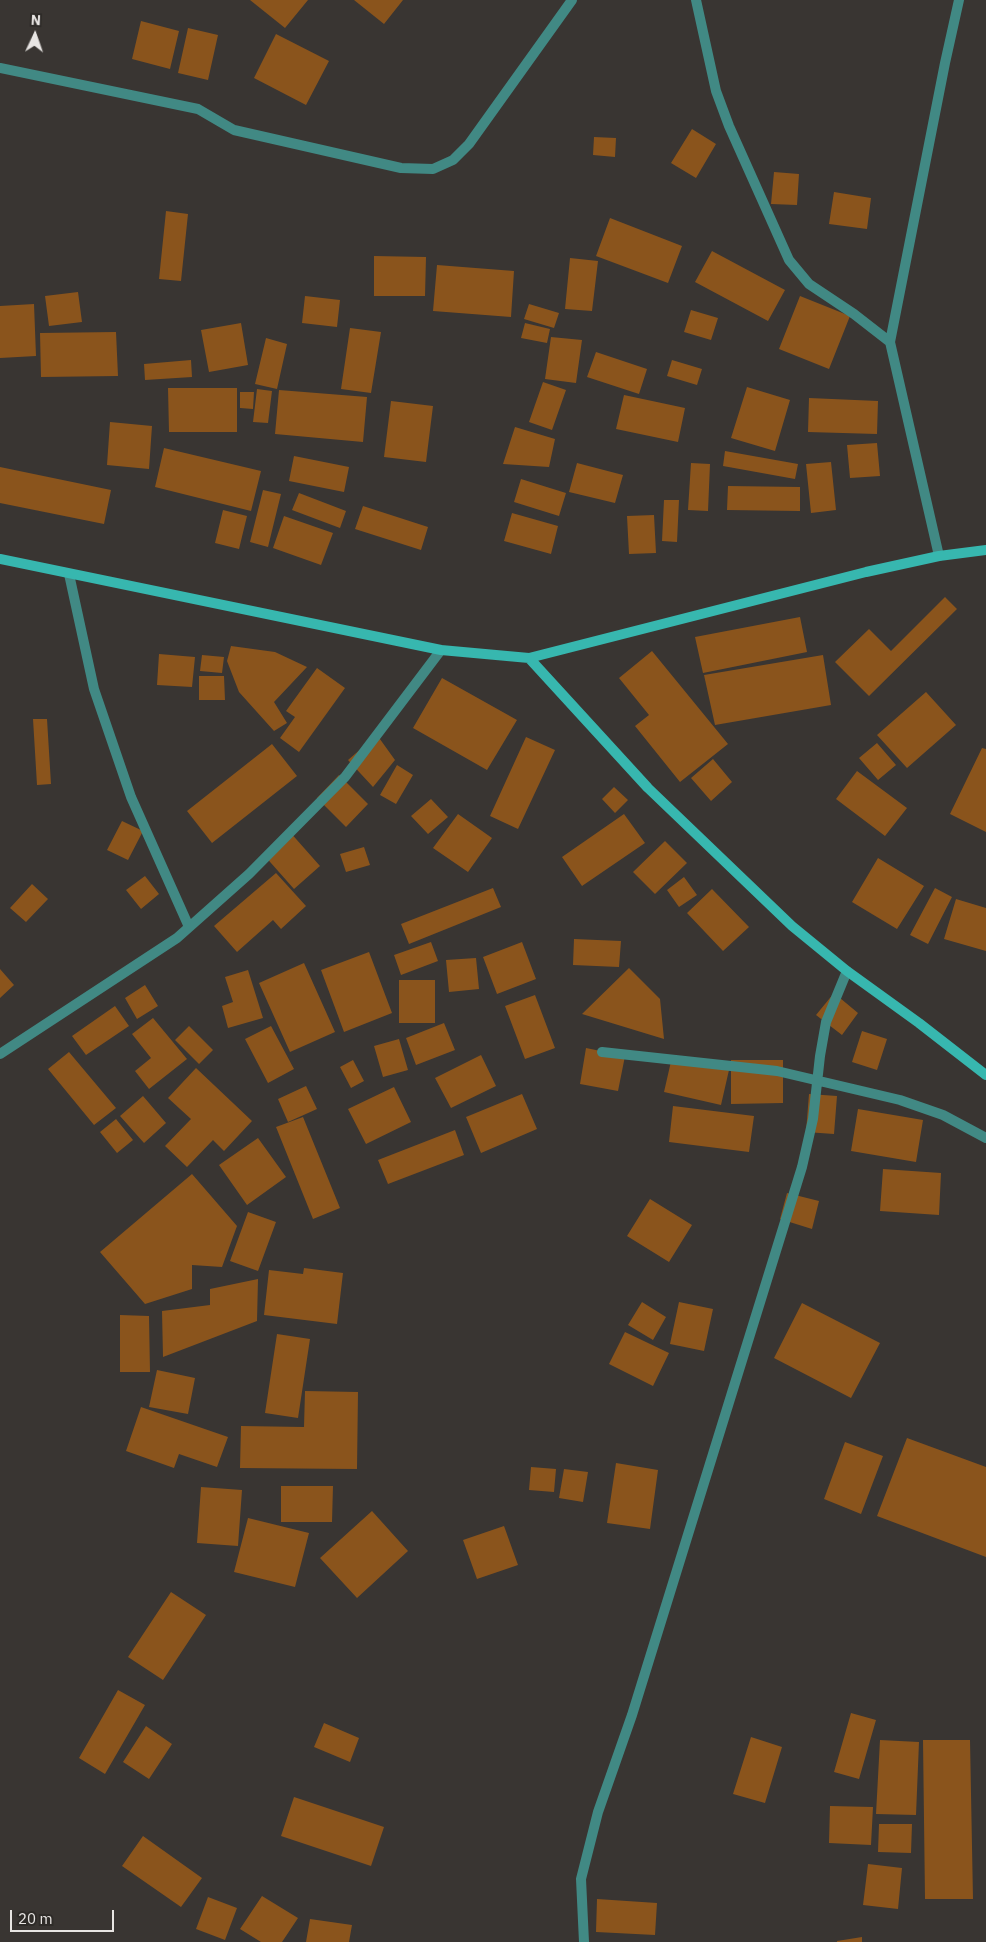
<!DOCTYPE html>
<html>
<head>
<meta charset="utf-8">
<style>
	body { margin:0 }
	#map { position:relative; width:986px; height:1942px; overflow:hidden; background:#393532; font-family:"IBM Plex Sans",sans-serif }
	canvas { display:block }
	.north { position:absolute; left:10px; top:10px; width:50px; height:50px; -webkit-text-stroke:4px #2e2b28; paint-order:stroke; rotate:3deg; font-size:14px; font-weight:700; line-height:20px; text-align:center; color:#e8e5e3 }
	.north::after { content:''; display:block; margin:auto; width:18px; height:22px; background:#e8e5e3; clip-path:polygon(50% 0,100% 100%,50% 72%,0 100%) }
	.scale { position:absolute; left:10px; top:1910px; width:104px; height:22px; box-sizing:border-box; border:2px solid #e8e5e3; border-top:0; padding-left:6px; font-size:15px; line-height:18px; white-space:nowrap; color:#e8e5e3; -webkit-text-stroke:4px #2e2b28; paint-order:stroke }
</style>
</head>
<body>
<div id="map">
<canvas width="986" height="1942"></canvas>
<div class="north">N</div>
<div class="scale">20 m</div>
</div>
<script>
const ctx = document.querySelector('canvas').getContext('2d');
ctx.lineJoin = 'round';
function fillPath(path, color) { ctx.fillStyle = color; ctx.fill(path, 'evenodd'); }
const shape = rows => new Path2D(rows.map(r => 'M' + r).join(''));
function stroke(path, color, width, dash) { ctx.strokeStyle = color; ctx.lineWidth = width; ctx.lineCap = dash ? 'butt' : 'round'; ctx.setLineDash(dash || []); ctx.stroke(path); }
const building = shape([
	[250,0,308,0,285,28],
	[354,0,403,0,384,24],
	[141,21,179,31,170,69,132,59],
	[188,28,218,35,208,80,178,73],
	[276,34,329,61,306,105,254,78],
	[692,129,716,144,696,178,671,163],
	[594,137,616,138,615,157,593,155],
	[774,172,799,174,797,205,771,204],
	[834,192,871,198,867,229,829,224],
	[166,211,188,214,181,281,159,279],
	[610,218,682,246,668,283,596,256],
	[712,251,785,290,768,321,695,282],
	[374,256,426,257,425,296,374,296],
	[570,258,598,261,592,311,565,309],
	[437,265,514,271,511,317,433,311],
	[78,292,82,322,49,326,45,296],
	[305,296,340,300,337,327,302,323],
	[800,296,850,316,829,369,779,349],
	[34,304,36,356,0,358,0,306],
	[529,304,559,313,554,328,524,319],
	[691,310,718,318,711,340,684,332],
	[241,323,248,365,209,372,201,330],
	[525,323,550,329,547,343,521,338],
	[350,328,381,332,371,393,341,389],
	[116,332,118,376,41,377,40,333],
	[551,337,582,340,576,383,545,379],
	[266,338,287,344,277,389,255,384],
	[596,352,647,369,639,394,587,377],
	[191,360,192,377,145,380,144,364],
	[672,360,702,369,697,385,667,376],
	[543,382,566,390,552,430,529,422],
	[747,387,790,400,775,451,731,438],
	[168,388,237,388,237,432,169,432],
	[257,389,272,391,268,423,253,422],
	[279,390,367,397,363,442,275,434],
	[240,392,254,392,253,409,240,408],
	[624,395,685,408,678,442,616,429],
	[809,398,878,401,877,434,808,432],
	[391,401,433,406,426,462,384,457],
	[110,422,152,426,149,469,107,465],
	[515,427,555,439,549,467,503,464],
	[877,443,880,476,850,478,847,445],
	[164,448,261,471,251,511,155,487],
	[725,451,798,464,795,479,723,466],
	[294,456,349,467,344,492,289,481],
	[831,462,836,510,811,513,806,464],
	[577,463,623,475,615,503,569,492],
	[691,463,710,464,708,511,688,510],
	[0,467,111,490,104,524,0,503],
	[521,479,566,493,559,516,514,502],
	[728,486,800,487,800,511,727,510],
	[263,490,281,494,268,547,250,542],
	[299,493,346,511,340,528,292,510],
	[664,500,679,500,677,542,662,541],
	[363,506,428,527,421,550,355,529],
	[223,510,247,516,239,549,215,543],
	[512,513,558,526,551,554,504,541],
	[654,515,656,553,629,554,627,516],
	[284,516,333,533,321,565,273,548],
	[945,597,957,609,869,696,835,662,869,629,891,651],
	[800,617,807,652,703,673,695,637],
	[231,646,275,652,307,667,274,702,287,723,274,731,239,692,227,661],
	[652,651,728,744,680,782,635,726,649,715,619,678],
	[159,654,195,657,192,687,157,685],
	[202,655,224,657,222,673,200,671],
	[823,655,831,705,715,725,704,675],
	[317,668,345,688,299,752,280,738,295,717,286,711],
	[199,676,224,676,225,700,199,700],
	[442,678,517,720,487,770,413,728],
	[926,692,956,725,907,768,877,735],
	[33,719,47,719,51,784,37,785],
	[377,735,395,760,373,787,348,760],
	[526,737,555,750,518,829,490,816],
	[877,743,896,765,878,780,859,758],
	[272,744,297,776,212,843,187,811],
	[982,748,986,749,986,832,950,814],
	[713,759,732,782,711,801,691,778],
	[397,765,413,775,396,804,380,795],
	[857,771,907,808,885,836,836,799],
	[339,775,368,804,346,827,317,798],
	[614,787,628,800,615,813,602,799],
	[431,799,448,817,428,834,411,816],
	[458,814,492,838,468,872,433,848],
	[624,814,645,843,582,886,562,857],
	[122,821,143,831,128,860,107,850],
	[289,831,320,866,294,889,263,854],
	[665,841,687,863,655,894,633,872],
	[364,847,370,865,346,872,340,854],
	[878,858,924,886,897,929,852,902],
	[276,873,306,906,281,929,273,920,237,952,214,926],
	[145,876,159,894,141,909,126,890],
	[684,877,697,895,679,907,667,890],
	[32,884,48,899,26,922,10,908],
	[493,888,501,907,409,944,401,924],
	[935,888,952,897,928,944,910,935],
	[712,889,749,927,723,951,687,913],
	[956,899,986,908,986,951,944,939],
	[574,939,621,941,619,967,573,965],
	[431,942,438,961,401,975,394,955],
	[522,942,536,979,497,994,483,957],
	[369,952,392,1013,344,1032,321,970],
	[476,958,479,989,449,992,446,960],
	[304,963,335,1032,290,1052,259,983],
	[629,968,660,999,664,1039,582,1014],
	[0,969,14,985,0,998],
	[248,970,263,1018,228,1028,222,1006,233,1002,225,977],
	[399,980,435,980,435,1023,399,1023],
	[145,985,158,1006,137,1019,125,998],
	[834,993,858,1013,842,1035,816,1015],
	[535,995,555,1048,525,1059,505,1006],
	[115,1006,129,1026,86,1055,72,1036],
	[153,1018,187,1059,149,1089,135,1071,151,1058,132,1034],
	[444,1023,455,1050,416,1065,406,1038],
	[189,1026,213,1050,199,1064,175,1040],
	[271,1026,294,1069,268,1083,245,1039],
	[862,1031,887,1039,877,1070,852,1062],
	[399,1039,408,1070,383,1077,374,1046],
	[586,1048,625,1056,618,1091,580,1084],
	[69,1052,116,1108,94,1125,48,1069],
	[481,1055,496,1086,451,1108,435,1078],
	[672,1057,729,1070,721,1105,664,1092],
	[353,1060,364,1081,351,1088,340,1067],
	[731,1060,783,1060,783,1103,731,1104],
	[196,1068,252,1121,224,1151,213,1140,187,1167,165,1146,191,1119,168,1098],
	[306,1086,317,1109,288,1122,278,1099],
	[394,1087,411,1122,366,1144,348,1109],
	[522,1094,537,1129,481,1153,466,1117],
	[809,1094,837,1096,834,1134,806,1132],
	[143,1096,166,1123,144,1143,120,1116],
	[673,1106,754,1116,749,1152,669,1142],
	[858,1109,923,1120,916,1162,851,1151],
	[303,1117,340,1208,313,1219,276,1127],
	[116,1119,133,1140,117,1153,100,1132],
	[455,1130,464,1155,388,1184,378,1160],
	[258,1138,286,1177,247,1205,219,1165],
	[883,1169,941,1173,939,1215,880,1211],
	[192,1174,237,1226,222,1267,192,1265,192,1289,145,1304,100,1252],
	[787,1193,819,1201,812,1229,780,1219],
	[650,1199,692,1225,669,1262,627,1236],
	[248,1212,276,1222,258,1271,230,1261],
	[304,1268,343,1273,337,1324,264,1315,269,1270,303,1274],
	[258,1279,257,1321,163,1357,162,1311,210,1305,210,1289],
	[642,1302,666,1317,653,1340,628,1325],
	[679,1302,713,1309,704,1351,670,1344],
	[802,1303,880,1343,851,1398,774,1358],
	[120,1315,149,1316,150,1372,120,1372],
	[625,1332,669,1353,653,1386,609,1364],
	[277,1334,310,1339,298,1418,265,1413],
	[157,1370,195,1378,188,1414,149,1407],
	[305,1391,358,1392,357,1469,240,1468,241,1426,304,1427],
	[141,1407,228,1437,217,1467,179,1454,174,1468,126,1451],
	[907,1438,986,1467,986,1557,877,1516],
	[845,1442,883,1456,861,1514,824,1499],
	[616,1463,658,1470,650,1529,607,1523],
	[531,1467,556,1469,554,1492,529,1490],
	[564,1469,588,1472,583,1502,559,1498],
	[281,1486,333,1486,332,1522,281,1522],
	[201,1487,242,1490,238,1546,197,1543],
	[372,1511,408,1551,357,1598,320,1558],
	[248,1518,309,1533,295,1587,234,1572],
	[504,1526,518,1565,477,1579,463,1540],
	[171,1592,206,1615,163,1680,128,1657],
	[118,1690,145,1705,105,1774,79,1758],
	[851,1713,876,1720,859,1779,834,1772],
	[324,1723,359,1738,350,1762,314,1747],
	[146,1726,172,1744,149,1779,123,1762],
	[751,1737,782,1747,765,1803,733,1794],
	[880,1740,919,1742,916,1815,876,1814],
	[923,1740,970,1740,973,1899,925,1899],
	[294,1797,384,1827,371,1866,281,1836],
	[830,1806,873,1807,871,1845,829,1843],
	[879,1824,912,1824,911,1853,878,1852],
	[143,1836,202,1878,181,1907,122,1866],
	[868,1864,902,1868,898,1909,863,1905],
	[262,1896,298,1918,282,1942,261,1942,240,1929],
	[208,1897,237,1908,225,1940,196,1929],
	[597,1899,657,1903,655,1935,596,1932],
	[310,1919,352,1925,349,1942,306,1942],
	[862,1937,862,1942,837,1942,837,1941]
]);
const street = shape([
	[696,0,716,91,729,126,789,260,809,284,854,314,890,342,939,556],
	[0,68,198,109,234,130,401,168,433,169,453,160,469,144,572,0],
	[890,342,945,63,959,0],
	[69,574,94,689,131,797,189,927],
	[602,1052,777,1071,900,1100,943,1115,986,1138],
	[0,1054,177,938,249,874,345,777,441,650],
	[584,1942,581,1879,598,1812,632,1715,802,1167,813,1119,820,1056,826,1022,847,971]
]);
const secondary = shape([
	[0,559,441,650,529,658,866,572,939,556,986,550],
	[529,658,648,788,792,926,847,971,919,1023,986,1075]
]);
fillPath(building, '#8a541c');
stroke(street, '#418984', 10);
stroke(secondary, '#37b7af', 10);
</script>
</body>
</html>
